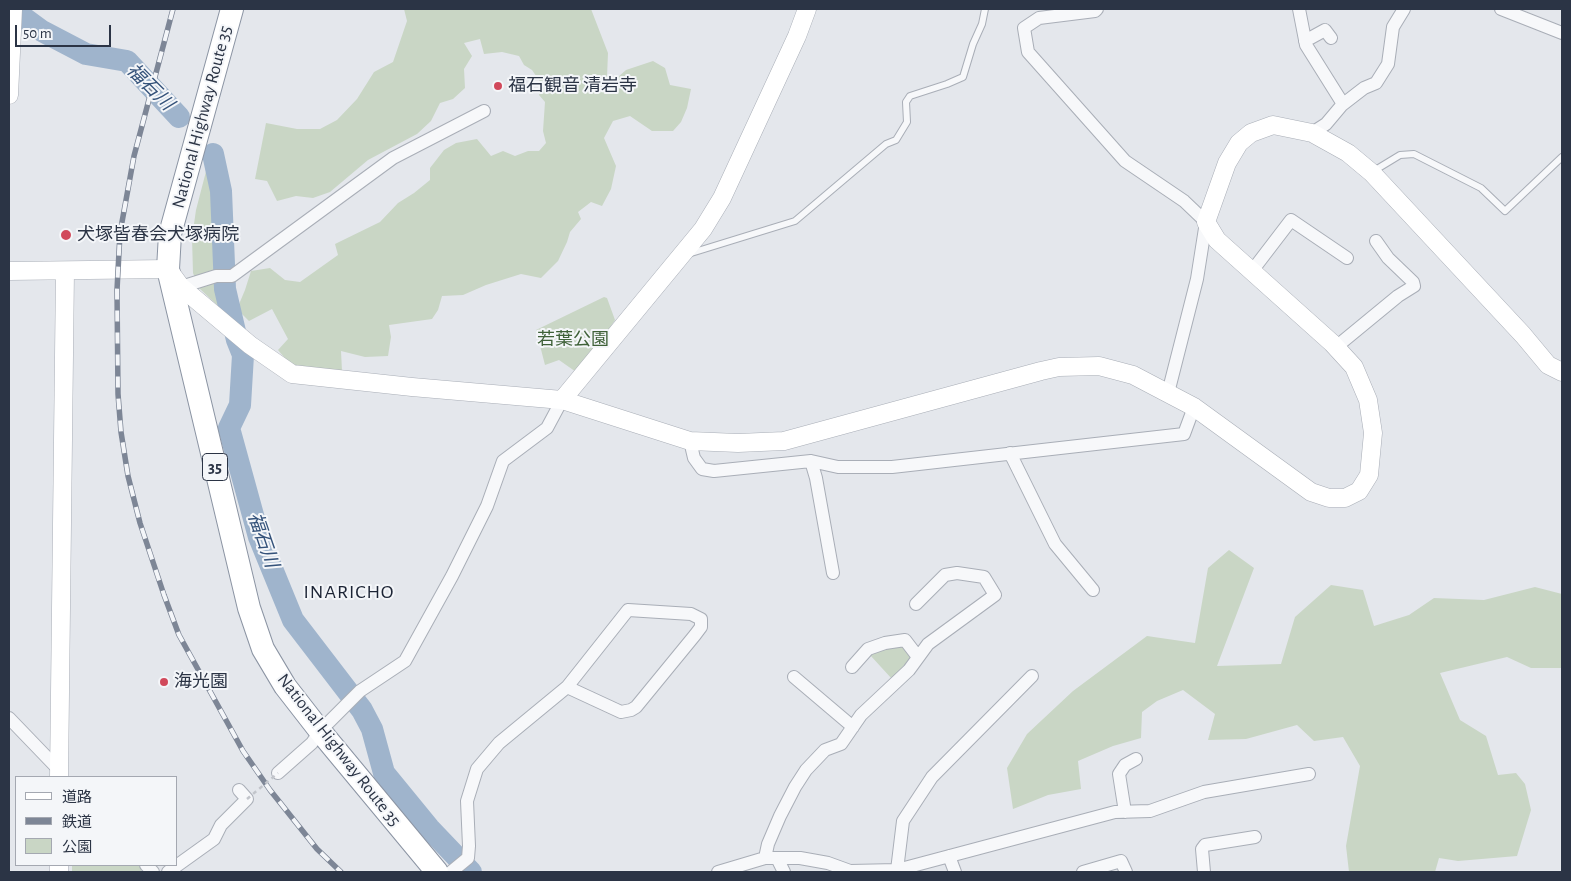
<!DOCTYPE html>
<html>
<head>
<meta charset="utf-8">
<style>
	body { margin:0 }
	#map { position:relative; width:1571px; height:881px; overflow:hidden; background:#e4e7ec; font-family:"Alegreya Sans","Noto Sans JP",sans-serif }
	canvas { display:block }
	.frame { position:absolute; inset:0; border:10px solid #2b3445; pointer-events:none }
	.legend { position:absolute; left:15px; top:776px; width:162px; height:90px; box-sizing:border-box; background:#f4f6f9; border:1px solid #a4a8b1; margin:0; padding:6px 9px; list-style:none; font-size:15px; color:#2b3445 }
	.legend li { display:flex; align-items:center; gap:10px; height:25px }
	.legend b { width:25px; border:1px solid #a4a8b1 }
	.scale { position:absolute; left:15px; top:25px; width:96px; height:22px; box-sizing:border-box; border:2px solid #2b3445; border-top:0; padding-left:6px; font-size:15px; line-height:18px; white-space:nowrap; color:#2b3445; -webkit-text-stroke:4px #f4f6f9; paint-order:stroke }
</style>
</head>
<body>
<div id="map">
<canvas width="1571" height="881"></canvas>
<div class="frame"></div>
<ul class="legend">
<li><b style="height:6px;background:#fff"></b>道路</li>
<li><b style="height:6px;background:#7d8696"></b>鉄道</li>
<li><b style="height:14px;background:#c9d6c5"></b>公園</li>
</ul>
<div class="scale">50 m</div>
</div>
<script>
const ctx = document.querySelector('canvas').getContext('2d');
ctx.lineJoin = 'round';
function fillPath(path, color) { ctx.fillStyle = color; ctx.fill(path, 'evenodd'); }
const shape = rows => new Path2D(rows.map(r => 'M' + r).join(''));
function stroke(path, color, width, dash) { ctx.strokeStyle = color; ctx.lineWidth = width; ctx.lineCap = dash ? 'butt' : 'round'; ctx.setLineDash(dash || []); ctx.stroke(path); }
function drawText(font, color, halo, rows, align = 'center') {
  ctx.font = font + ' "Alegreya Sans","Noto Sans JP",sans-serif'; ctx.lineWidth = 4; ctx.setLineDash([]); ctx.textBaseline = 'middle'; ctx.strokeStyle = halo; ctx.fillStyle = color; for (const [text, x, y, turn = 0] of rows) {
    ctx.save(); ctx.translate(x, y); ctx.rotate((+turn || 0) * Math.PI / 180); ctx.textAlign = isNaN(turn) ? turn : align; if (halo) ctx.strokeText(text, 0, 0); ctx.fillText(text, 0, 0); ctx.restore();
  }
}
const green = shape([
	[404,9,591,9,608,53,607,77,608,82,618,77,626,70,653,61,665,68,670,85,691,89,687,108,681,122,673,131,652,131,630,116,613,121,604,138,616,166,611,189,602,206,591,202,578,212,581,219,570,232,567,242,558,261,541,278,521,274,486,285,463,295,442,296,438,310,432,319,389,325,391,337,388,356,365,357,341,351,342,371,294,369,278,350,288,339,272,309,249,321,237,309,245,290,251,271,270,268,285,280,300,282,338,255,335,244,380,222,398,203,414,193,430,180,430,168,444,150,456,143,477,139,491,156,503,151,515,156,528,151,539,151,546,143,543,131,545,102,539,95,543,86,532,70,524,65,519,56,502,52,484,54,480,39,464,43,472,56,464,69,465,88,453,99,440,103,431,121,417,134,368,160,330,192,313,198,296,196,277,201,267,181,255,179,266,123,297,129,320,129,337,120,357,99,374,72,393,62,407,21],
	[210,156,215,159,222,307,218,306,199,288,193,273,192,238,196,210],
	[604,297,607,298,615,320,579,374,559,360,545,365,536,330],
	[1229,550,1254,568,1217,666,1281,664,1295,617,1331,585,1363,590,1374,626,1409,615,1434,598,1484,600,1535,587,1562,594,1562,668,1531,668,1507,657,1440,673,1460,720,1486,736,1498,775,1516,773,1525,784,1531,810,1517,856,1458,861,1439,858,1435,872,1349,872,1346,846,1360,766,1343,737,1314,741,1297,725,1246,739,1208,740,1215,714,1183,690,1157,701,1142,712,1141,738,1113,746,1078,761,1081,789,1048,795,1013,809,1007,768,1027,734,1073,691,1147,636,1195,643,1208,568],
	[902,645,913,660,892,679,870,655,887,646],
	[72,865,142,865,145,868,139,872,72,872]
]);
const river = shape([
	[12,9,42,31,86,54,127,61,179,117],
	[213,154,221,191,225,289,237,340,243,355,240,405,229,428,259,537,293,620,362,710,372,729,384,773,429,828,471,872]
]);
const lane = shape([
	[1372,172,1400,155,1414,154,1481,188,1505,211,1562,157],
	[688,254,795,221,886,144,896,140,907,122,906,102,910,96,947,84,963,77,973,44,982,24,985,9]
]);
const street = shape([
	[1097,9,1095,11,1039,18,1024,28,1028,52,1125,161,1184,201,1206,222,1197,279,1168,393],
	[1299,9,1306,45,1343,104],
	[1501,9,1562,33],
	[1305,41,1325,30,1331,38],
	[1312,133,1326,124,1342,105,1364,88,1376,83,1388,64,1393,27,1404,9],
	[1252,271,1291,220,1347,258],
	[181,287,216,276,232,276,393,158,484,111],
	[1336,347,1398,296,1414,286,1413,282,1388,258,1376,241],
	[690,441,694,458,702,469,714,471,811,461,838,467,892,467,1184,434,1194,407],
	[1010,453,1055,544,1093,590],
	[811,461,816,478,833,573],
	[628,610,691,614,701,619,701,627,695,635,636,707,631,710,621,712,567,687,628,610],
	[852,667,868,649,885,643,905,640,918,657],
	[794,677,853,727],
	[9,718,61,772],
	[278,773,312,743,320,731,360,691,405,661,452,576,487,506,503,461,547,428,562,400],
	[1125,812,1119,774,1125,765,1136,759],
	[949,856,955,872],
	[765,858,768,844,780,816,795,787,806,770,825,750,841,744,861,715,909,670,928,644,995,595,984,577,957,573,945,575,916,604],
	[777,858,784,872],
	[146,865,153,872],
	[897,870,903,821,932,777,1032,676],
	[168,872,214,839,221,825,247,799,239,790],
	[451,872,468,858,469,846,467,801,477,769,499,743,567,687],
	[718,872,765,858,800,858,828,863,850,871,897,870,1115,812,1150,811,1204,792,1309,774],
	[1083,872,1121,861,1126,872],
	[1204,872,1202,849,1205,845,1255,837]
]);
const secondary = shape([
	[9,95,13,9],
	[9,271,168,269,181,287,250,345,292,374,412,387,562,400,690,441,738,443,784,441,1041,371,1059,367,1099,366,1133,375,1194,407,1311,492,1329,498,1345,498,1359,491,1369,475,1373,433,1368,400,1354,367,1332,343,1217,240,1206,222,1227,163,1239,143,1251,133,1273,125,1312,133,1348,153,1372,173,1523,335,1548,365,1562,372],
	[562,400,703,229,722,198,797,36,807,9],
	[59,777,65,271],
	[59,865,59,872]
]);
const highway = shape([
	[232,9,170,234,168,269,249,608,263,649,285,686,320,731,437,872]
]);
const rail = shape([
	[173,9,134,156,120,233,117,290,118,394,121,432,128,476,140,523,164,595,179,635,243,751,270,790,317,849,341,872]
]);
const pathBridge = shape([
	[247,799,278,773]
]);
const markers = [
	[498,86,5,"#d1495b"],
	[66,235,6,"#d1495b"],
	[164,682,5,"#d1495b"]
];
const shields = [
	[215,467,25]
];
const shieldNames = [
	["35",215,467]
];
const poiNames = [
	["福石観音 清岩寺",508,86],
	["犬塚皆春会犬塚病院",77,235],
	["海光園",174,682]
];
const streetNames = [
	["National Highway Route 35",202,117,-75],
	["National Highway Route 35",339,750,52]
];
const parkNames = [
	["若葉公園",573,340]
];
const waterNames = [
	["福石川",150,87,45],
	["福石川",263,540,71]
];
const quarterNames = [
	["INARICHO",349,592]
];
fillPath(green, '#c9d6c5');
stroke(river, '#9fb4cc', 22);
stroke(lane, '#a9aeb7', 8);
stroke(street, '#a9aeb7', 14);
stroke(secondary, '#a9aeb7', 19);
stroke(highway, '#8b94a3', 24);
stroke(lane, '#f7f8fa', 6);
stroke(street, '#f7f8fa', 12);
stroke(secondary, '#fff', 18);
stroke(highway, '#fff', 22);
stroke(rail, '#7d8696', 5.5);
stroke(rail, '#f4f6f9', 4, [11]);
stroke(pathBridge, '#c2c5cb', 2.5, [4, 4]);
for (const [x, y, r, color] of markers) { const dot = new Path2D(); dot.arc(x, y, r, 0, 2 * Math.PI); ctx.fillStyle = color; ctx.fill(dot); stroke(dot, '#f4f6f9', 2); }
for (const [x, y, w] of shields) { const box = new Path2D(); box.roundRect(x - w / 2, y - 13.5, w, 27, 4); ctx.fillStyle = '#f4f6f9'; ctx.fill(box); stroke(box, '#2b3445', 1); }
drawText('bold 16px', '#2b3445', null, shieldNames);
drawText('18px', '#2b3445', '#f4f6f9', poiNames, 'left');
drawText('18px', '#2b3445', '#f4f6f9', streetNames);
drawText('18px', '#3f6138', '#f4f6f9', parkNames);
drawText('italic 19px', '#34527a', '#f4f6f9', waterNames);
ctx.letterSpacing = '1px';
drawText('20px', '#1d2536', '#f4f6f9', quarterNames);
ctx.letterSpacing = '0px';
</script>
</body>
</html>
